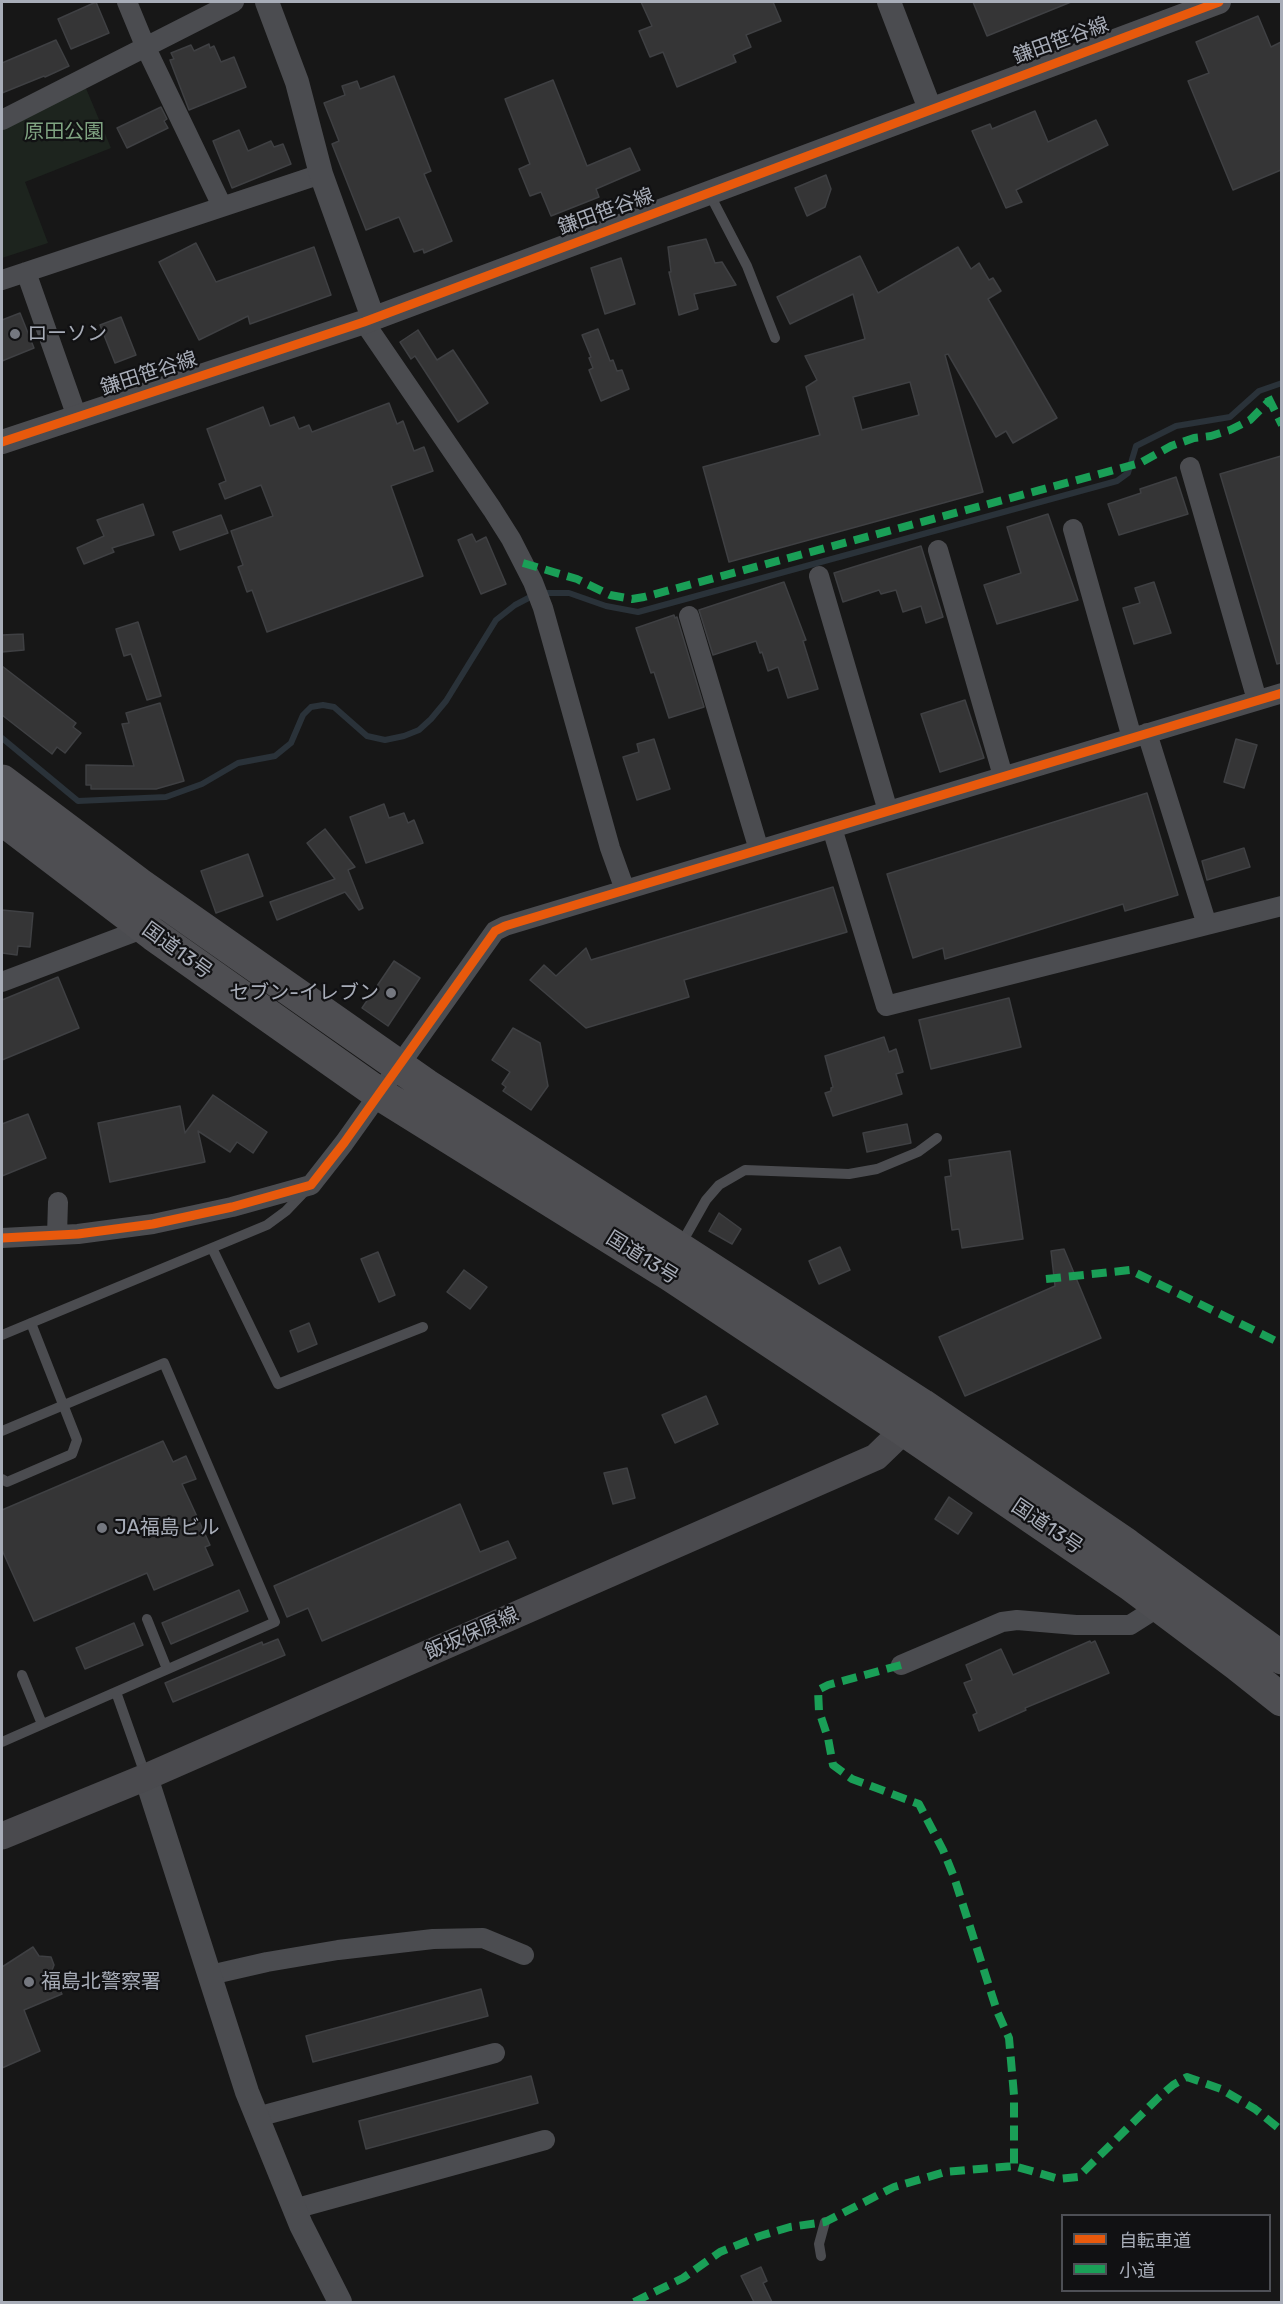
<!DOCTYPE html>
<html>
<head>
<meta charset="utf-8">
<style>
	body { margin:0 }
	#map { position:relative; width:1283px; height:2304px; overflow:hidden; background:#171717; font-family:Rubik,"Noto Sans JP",sans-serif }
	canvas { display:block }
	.frame { position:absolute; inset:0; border:3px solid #a8adb8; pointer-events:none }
	.legend { position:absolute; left:1061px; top:2214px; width:210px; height:78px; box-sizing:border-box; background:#111113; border:2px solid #4d4f55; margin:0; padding:8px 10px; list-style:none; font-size:18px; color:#a8adb8 }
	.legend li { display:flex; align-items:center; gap:12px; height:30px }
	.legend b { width:30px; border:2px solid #4d4f55 }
</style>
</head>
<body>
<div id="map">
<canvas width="1283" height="2304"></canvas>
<div class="frame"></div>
<ul class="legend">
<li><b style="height:8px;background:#e8590c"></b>自転車道</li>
<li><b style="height:8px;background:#1a9f57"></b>小道</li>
</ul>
</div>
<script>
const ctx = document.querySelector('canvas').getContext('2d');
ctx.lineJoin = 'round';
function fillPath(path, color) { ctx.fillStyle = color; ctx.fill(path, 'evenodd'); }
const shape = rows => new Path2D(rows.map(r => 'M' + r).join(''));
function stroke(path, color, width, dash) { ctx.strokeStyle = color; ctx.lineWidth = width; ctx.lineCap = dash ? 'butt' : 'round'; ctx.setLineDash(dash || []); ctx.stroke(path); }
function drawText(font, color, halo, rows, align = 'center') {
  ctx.font = font + ' Rubik,"Noto Sans JP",sans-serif'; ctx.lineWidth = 4.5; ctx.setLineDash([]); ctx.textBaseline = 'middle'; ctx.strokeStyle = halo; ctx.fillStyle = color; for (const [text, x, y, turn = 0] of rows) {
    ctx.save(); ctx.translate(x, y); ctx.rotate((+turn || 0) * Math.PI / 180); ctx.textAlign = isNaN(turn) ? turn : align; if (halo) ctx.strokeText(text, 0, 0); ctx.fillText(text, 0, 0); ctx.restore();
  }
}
const green = shape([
	[85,86,111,148,25,182,48,243,2,258,2,125]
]);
const stream = shape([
	[2,738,78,801,166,797,202,784,238,763,275,756,291,743,303,715,311,707,323,705,334,707,367,736,385,740,404,736,419,730,431,719,446,701,496,620,515,605,538,593,569,593,606,606,638,612,1117,481,1128,473,1136,446,1176,426,1230,417,1259,391,1282,383]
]);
const building = shape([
	[96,2,109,33,71,49,58,19,96,2],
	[641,2,773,2,781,21,746,35,751,47,733,55,736,62,677,87,663,52,650,57,639,31,652,26,641,2],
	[973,2,1071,2,987,36,973,2],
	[1258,16,1271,47,1281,42,1281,170,1233,190,1188,81,1209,73,1196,42,1258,16],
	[56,40,69,66,45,77,44,76,2,93,2,63,56,40],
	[209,44,210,48,214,46,221,62,234,57,246,87,189,110,171,63,170,60,174,59,171,53,191,45,194,51,209,44],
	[394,76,431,171,424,174,452,241,424,253,423,249,414,252,399,217,366,230,332,144,339,141,324,103,345,95,342,86,357,81,360,89,394,76],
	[553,80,587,166,630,148,640,170,596,189,599,197,551,216,541,192,530,196,519,169,530,164,505,99,553,80],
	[161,107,167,119,164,121,168,128,127,148,117,128,161,107],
	[1035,111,1048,142,1096,120,1108,145,1016,190,1022,202,1006,208,972,131,990,124,992,129,1035,111],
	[239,130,248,151,271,141,274,147,283,144,291,164,232,188,213,141,239,130],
	[826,175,831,189,825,207,807,216,795,188,826,175],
	[706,239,715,263,722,262,736,285,694,294,698,309,679,315,669,272,671,272,668,247,706,239],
	[196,243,216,282,314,247,331,295,250,324,248,316,199,340,159,262,196,243],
	[958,247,971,269,979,263,989,280,993,278,1001,291,988,299,1057,418,1013,443,1006,431,996,437,948,354,945,355,983,492,729,562,703,467,820,435,806,387,817,380,805,356,865,339,853,294,790,324,777,297,860,256,878,293,958,247],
	[910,382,919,415,862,430,853,397,910,382],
	[621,258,635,304,605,314,591,268,621,258],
	[20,313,34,348,2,361,2,320,20,313],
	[121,317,136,355,115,363,100,325,121,317],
	[598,329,610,361,613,360,617,371,622,370,629,389,601,401,589,370,593,368,589,358,591,357,582,335,598,329],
	[418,330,437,360,453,350,488,403,458,422,415,356,411,359,400,342,418,330],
	[389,403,397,424,403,421,414,451,424,447,433,471,391,486,423,576,267,632,252,590,247,592,241,575,238,567,243,565,231,531,273,516,261,485,225,499,219,484,226,481,207,429,263,407,270,426,294,417,299,429,309,425,312,432,389,403],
	[1281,456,1281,663,1277,664,1220,474,1281,456],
	[1176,477,1188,514,1119,535,1108,504,1141,493,1140,489,1176,477],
	[143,504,154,535,112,548,114,552,84,564,77,548,104,536,97,520,143,504],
	[1048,514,1078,600,997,624,984,585,1021,573,1007,527,1048,514],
	[221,515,228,533,180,550,173,532,221,515],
	[472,534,476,542,486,537,506,584,481,594,458,540,472,534],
	[921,546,943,617,926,623,921,606,903,612,896,590,881,594,879,590,843,602,834,573,921,546],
	[784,582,806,640,803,641,818,689,788,698,778,667,768,671,762,652,760,653,756,641,713,655,699,610,784,582],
	[1154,582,1171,633,1134,644,1123,608,1140,603,1135,588,1154,582],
	[674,615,675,618,677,617,704,707,669,718,654,672,651,673,636,628,674,615],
	[138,622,161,696,147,700,131,654,124,656,116,629,138,622],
	[23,634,24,650,2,652,2,635,23,634],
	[2,666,76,723,73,727,81,733,65,753,57,747,52,754,2,715,2,666],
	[965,700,984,758,940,772,921,714,965,700],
	[160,703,184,781,156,789,91,789,91,785,86,785,86,765,134,766,122,724,129,723,126,713,160,703],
	[654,739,670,789,637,800,623,757,639,752,637,744,654,739],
	[1236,739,1257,745,1244,788,1224,782,1236,739],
	[1147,793,1178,895,1125,911,1123,904,945,959,943,948,913,958,887,874,1147,793],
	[384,804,389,818,404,813,408,823,414,820,423,843,366,863,350,817,384,804],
	[325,829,355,867,348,870,363,908,359,910,345,892,277,920,270,902,335,879,307,843,325,829],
	[1244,848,1250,867,1207,880,1202,861,1244,848],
	[248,854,263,896,216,913,201,871,248,854],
	[833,887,847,932,684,980,689,997,586,1028,530,980,544,965,556,976,586,948,591,960,833,887],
	[2,910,33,913,30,947,18,946,17,955,2,953,2,910],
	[394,961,420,978,388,1026,362,1008,394,961],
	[58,977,79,1028,2,1060,2,1000,58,977],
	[1009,998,1021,1047,931,1069,919,1020,1009,998],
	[513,1028,540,1043,548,1086,531,1110,503,1091,506,1087,502,1084,510,1072,492,1060,513,1028],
	[884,1037,889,1052,896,1049,903,1072,896,1074,902,1094,833,1116,825,1093,831,1091,831,1088,833,1087,825,1056,884,1037],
	[213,1095,267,1132,253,1153,237,1142,230,1152,198,1131,205,1162,110,1182,98,1123,180,1106,185,1133,213,1095],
	[28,1114,46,1158,2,1176,2,1124,28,1114],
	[907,1124,911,1143,867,1152,863,1133,907,1124],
	[1010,1151,1023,1239,962,1248,959,1229,952,1230,945,1177,951,1176,949,1160,1010,1151],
	[719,1213,741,1229,732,1244,709,1231,719,1213],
	[840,1247,850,1270,819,1284,809,1261,840,1247],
	[1064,1249,1101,1338,965,1396,939,1337,1055,1286,1051,1251,1064,1249],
	[378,1252,395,1295,379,1302,361,1259,378,1252],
	[464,1270,487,1287,470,1309,447,1292,464,1270],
	[309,1323,317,1344,298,1352,290,1331,309,1323],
	[706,1396,718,1424,675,1443,662,1415,706,1396],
	[163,1441,173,1462,186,1456,196,1479,182,1484,210,1545,205,1547,213,1565,154,1590,147,1573,34,1621,2,1550,2,1510,163,1441],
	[627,1468,635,1498,613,1504,604,1473,627,1468],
	[949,1497,972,1513,958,1534,935,1519,949,1497],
	[460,1504,480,1552,508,1541,516,1558,322,1641,308,1608,287,1617,274,1586,460,1504],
	[239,1590,248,1611,171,1644,162,1623,239,1590],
	[134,1623,143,1645,85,1669,76,1648,134,1623],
	[278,1639,285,1655,173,1702,165,1683,262,1642,263,1645,278,1639],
	[1090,1641,1091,1643,1095,1641,1109,1673,1025,1708,1026,1710,979,1731,973,1715,977,1713,964,1683,972,1680,966,1665,1001,1649,1013,1675,1090,1641],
	[33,1947,39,1956,51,1957,54,1965,51,1973,62,1994,24,2010,40,2051,2,2068,2,1967,33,1947],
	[481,1989,488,2016,313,2062,306,2036,481,1989],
	[531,2076,538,2103,366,2149,359,2121,531,2076],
	[761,2267,767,2281,763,2283,772,2302,754,2302,741,2276,761,2267]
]);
const service = shape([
	[709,193,747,266,775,338],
	[680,1246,706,1200,719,1185,745,1170,849,1174,877,1169,918,1152,937,1138],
	[212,1248,278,1384,423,1327],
	[2,1335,267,1225,286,1211,306,1190],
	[2,1431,164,1363,275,1622,2,1742],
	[2,1479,7,1482,72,1454,77,1440,31,1323],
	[147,1619,167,1669],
	[22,1675,42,1724],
	[116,1692,146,1777],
	[821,2256,819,2244,825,2222]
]);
const minor = shape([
	[127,2,146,48,222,206],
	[2,120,234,2],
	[26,272,77,417],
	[2,280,321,174],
	[364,322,492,509,511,539,533,582,543,608,610,848,625,890],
	[1190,467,1257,700],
	[1073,529,1132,738],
	[938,550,1003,776],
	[819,576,888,811],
	[689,616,759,850],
	[1147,733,1207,925],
	[832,828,886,1006,1282,906],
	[2,982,145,928],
	[57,1235,58,1202],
	[2,1238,78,1234,153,1224,232,1207,311,1185,344,1143,495,931,505,926,1282,693],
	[901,1665,1002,1622,1017,1620,1076,1625,1130,1625,1160,1606],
	[210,1975,267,1962,338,1950,433,1939,483,1938,524,1955],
	[257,2117,495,2053],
	[294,2209,545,2140]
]);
const tertiary = shape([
	[267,2,297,82,321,174,373,318],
	[889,2,930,109],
	[2,442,364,322,1219,2],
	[146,1777,247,2092,301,2225,340,2302]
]);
const secondary = shape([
	[2,1836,146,1777,876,1457,904,1430,916,1413]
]);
const trunk = shape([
	[2,781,139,884,426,1085,922,1405,1127,1545,1282,1658],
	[2,819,154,935,378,1093,672,1276,904,1430,1130,1584,1238,1665,1282,1700]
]);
const quiet = shape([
	[1268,397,1282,425],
	[523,563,577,579,610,595,632,599,644,597,1140,463,1171,446,1194,438,1211,436,1230,430,1250,420,1270,400],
	[1046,1279,1130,1270,1282,1344],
	[901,1665,828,1685,818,1690,819,1711,828,1738,833,1765,852,1779,919,1804,943,1850,954,1877,997,2011,1009,2038,1014,2095,1014,2166],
	[634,2302,683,2278,720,2252,760,2236,790,2227,825,2222,894,2187,945,2172,1014,2166,1059,2179,1078,2177,1158,2098,1173,2085,1187,2077,1221,2089,1255,2109,1282,2131]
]);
const cycleway = shape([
	[2,442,364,322,1219,2],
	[2,1238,78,1234,153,1224,232,1207,311,1185,344,1143,495,931,505,926,1282,693]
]);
const markers = [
	[15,334,6,"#757880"],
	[391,993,6,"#757880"],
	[102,1528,6,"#757880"],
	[29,1982,6,"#757880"]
];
const streetNames = [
	["鎌田笹谷線",1061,41,-20],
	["鎌田笹谷線",606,212,-20],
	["鎌田笹谷線",149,374,-18],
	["国道13号",177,951,36],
	["国道13号",642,1258,32],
	["国道13号",1047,1527,34],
	["飯坂保原線",472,1634,-24]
];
const parkNames = [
	["原田公園",64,132]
];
const poiNames = [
	["ローソン",27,334],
	["セブン-イレブン",379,993,"right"],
	["JA福島ビル",114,1528],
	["福島北警察署",41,1982]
];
fillPath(green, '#1d241e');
stroke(stream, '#2a3239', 6);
fillPath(building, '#353536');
stroke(building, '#3f4043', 1.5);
stroke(service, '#4b4c50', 10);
stroke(minor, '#4b4c50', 20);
stroke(tertiary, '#4b4c50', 24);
stroke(secondary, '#4a4a4e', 27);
stroke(trunk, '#4e4e52', 33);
stroke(quiet, '#1a9f57', 8, [15, 8]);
stroke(cycleway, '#e8590c', 9);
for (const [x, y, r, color] of markers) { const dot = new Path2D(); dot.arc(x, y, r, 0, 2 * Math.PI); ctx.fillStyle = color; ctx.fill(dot); stroke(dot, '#111113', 2); }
drawText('20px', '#a8adb8', '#111113', streetNames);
drawText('20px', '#7fa381', '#111113', parkNames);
drawText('20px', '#a8adb8', '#111113', poiNames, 'left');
</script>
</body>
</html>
